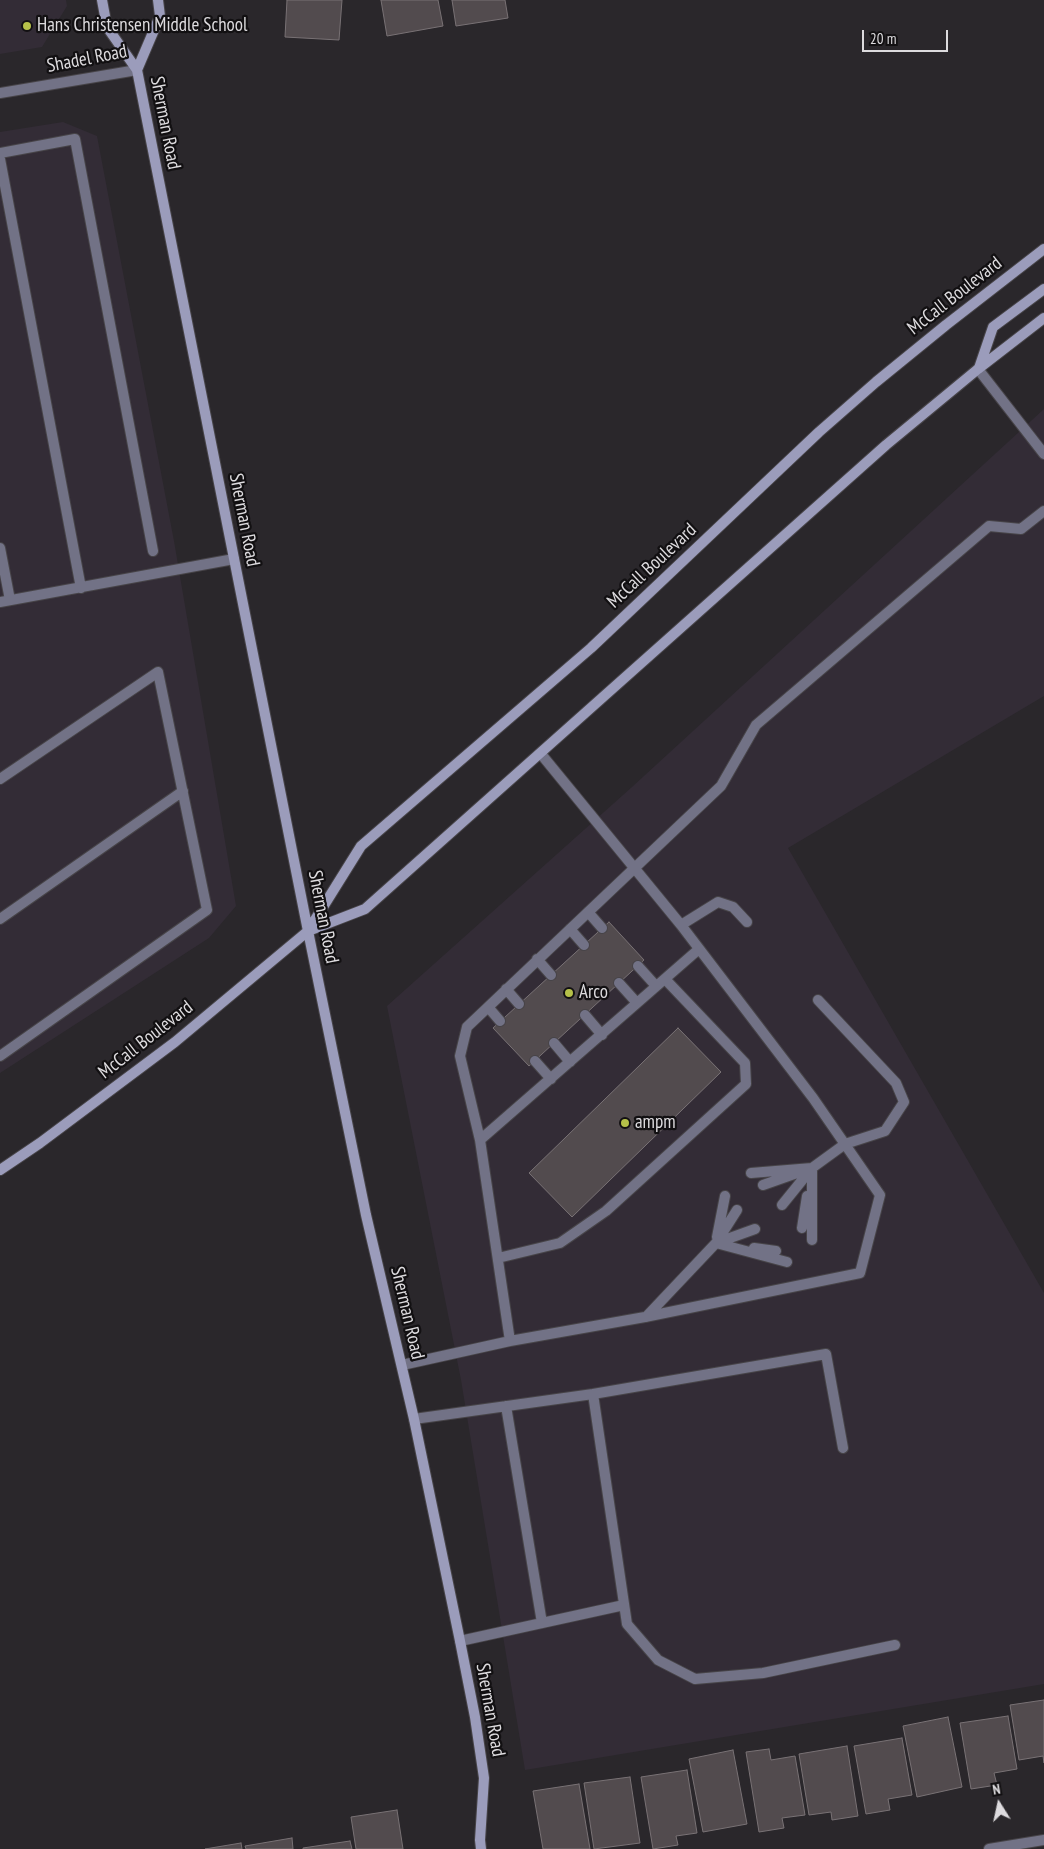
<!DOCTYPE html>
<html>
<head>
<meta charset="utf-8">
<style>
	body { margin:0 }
	#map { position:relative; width:1044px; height:1849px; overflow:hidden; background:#2a272b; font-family:"PT Sans Narrow",sans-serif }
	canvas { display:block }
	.north { position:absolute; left:974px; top:1779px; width:50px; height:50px; -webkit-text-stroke:4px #121012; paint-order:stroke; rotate:350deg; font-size:14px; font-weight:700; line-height:20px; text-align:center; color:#dddbde }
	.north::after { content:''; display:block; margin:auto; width:18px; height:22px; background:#dddbde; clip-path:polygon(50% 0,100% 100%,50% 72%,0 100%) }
	.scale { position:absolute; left:862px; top:30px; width:86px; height:22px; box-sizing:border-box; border:2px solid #dddbde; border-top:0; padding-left:6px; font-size:15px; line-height:18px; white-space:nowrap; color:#dddbde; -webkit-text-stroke:4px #121012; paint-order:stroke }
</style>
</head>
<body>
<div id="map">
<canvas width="1044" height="1849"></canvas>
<div class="north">N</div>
<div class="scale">20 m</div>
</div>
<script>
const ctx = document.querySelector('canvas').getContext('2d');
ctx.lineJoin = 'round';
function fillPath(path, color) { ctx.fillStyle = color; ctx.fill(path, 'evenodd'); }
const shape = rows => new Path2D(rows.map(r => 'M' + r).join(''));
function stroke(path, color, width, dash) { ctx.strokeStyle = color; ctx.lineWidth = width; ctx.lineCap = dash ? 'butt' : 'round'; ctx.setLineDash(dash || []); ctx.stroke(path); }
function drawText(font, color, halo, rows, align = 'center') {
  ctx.font = font + ' "PT Sans Narrow",sans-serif'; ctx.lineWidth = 4.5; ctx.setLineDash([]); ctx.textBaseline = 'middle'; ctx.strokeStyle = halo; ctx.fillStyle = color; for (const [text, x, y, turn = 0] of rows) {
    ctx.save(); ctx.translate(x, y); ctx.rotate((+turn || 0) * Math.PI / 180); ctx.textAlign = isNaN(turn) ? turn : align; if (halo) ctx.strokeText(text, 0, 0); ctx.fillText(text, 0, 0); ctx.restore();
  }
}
const built = shape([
	[0,0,66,0,67,6,42,47,0,54],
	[63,122,97,136,174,541,236,906,209,938,0,1073,0,132],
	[1044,409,1044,696,788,848,1044,1293,1044,1684,525,1770,461,1380,387,1006,632,787]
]);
const building = shape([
	[287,0,342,0,339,40,285,37,287,0],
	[381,0,438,0,443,26,387,36,381,0],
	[452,0,505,0,508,18,456,26,452,0],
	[609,922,644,960,529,1066,493,1028,609,922],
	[678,1028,721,1072,572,1217,529,1173,678,1028],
	[1044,1700,1044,1763,1043,1756,1019,1760,1010,1705,1044,1700],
	[1008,1716,1017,1769,994,1773,997,1785,971,1789,960,1723,1008,1716],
	[948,1717,962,1787,917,1797,903,1726,948,1717],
	[902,1738,912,1795,888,1799,890,1810,866,1814,854,1746,902,1738],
	[847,1746,858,1816,832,1820,831,1812,809,1815,799,1754,847,1746],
	[769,1749,771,1760,795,1756,805,1815,782,1818,784,1828,759,1832,746,1752,769,1749],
	[733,1750,747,1824,703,1832,689,1759,733,1750],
	[687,1770,697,1833,676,1836,678,1845,653,1849,641,1777,687,1770],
	[630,1777,640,1843,594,1849,584,1783,630,1777],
	[579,1784,590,1849,543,1849,533,1791,579,1784],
	[397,1810,403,1849,356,1849,351,1817,397,1810],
	[292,1838,293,1849,246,1849,245,1846,292,1838],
	[350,1841,352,1849,303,1849,303,1848,350,1841],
	[241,1843,242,1849,205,1849,241,1843]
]);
const lane = shape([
	[0,153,75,139,153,551],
	[0,159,81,588],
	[978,369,1044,454],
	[0,548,10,600],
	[0,602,234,559],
	[0,779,158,672,207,910,0,1056],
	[588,912,602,928],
	[0,919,183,791],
	[681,925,718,902,733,907,747,922],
	[570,929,584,945],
	[537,959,551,975],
	[638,966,656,986],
	[619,983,637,1003],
	[506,989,519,1004],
	[488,1007,500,1021],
	[585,1015,602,1035],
	[554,1043,570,1062],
	[535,1061,551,1079],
	[480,1140,460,1056,467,1027,721,786,756,725,989,526,1021,529,1044,511],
	[812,1168,812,1240],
	[751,1173,812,1168],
	[763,1185,797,1173],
	[782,1205,812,1168,845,1144,885,1131,904,1102,896,1083,818,1000],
	[802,1228,807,1196],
	[717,1237,725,1196],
	[716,1243,787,1262],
	[716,1243,755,1229],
	[754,1248,776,1251],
	[498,1258,560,1243,606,1211,746,1084,745,1063,665,979],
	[646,1317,716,1243,737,1210],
	[510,1341,480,1140,699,949],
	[402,1365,510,1341,645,1317,860,1273,880,1195,813,1098,681,925,541,754],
	[593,1394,826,1354,843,1448],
	[506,1406,542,1623],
	[414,1419,593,1394,627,1624,658,1660,695,1679,763,1673,895,1645],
	[460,1641,624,1605]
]);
const street = shape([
	[0,93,137,70],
	[989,1849,1044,1840]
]);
const secondary = shape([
	[102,0,107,27,137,70,308,931,366,1215,414,1419,460,1641,475,1717,484,1778,480,1840,481,1849],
	[137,70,160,16,158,0],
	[979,368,993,327,1044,289],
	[308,931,365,909,886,445,978,369,1044,318],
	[0,1170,40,1143,175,1042,308,931,361,846,591,648,819,432,876,382,946,325,1044,249]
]);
const markers = [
	[27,26,5,"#b6c149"],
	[569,993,5,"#b6c149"],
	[625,1123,5,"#b6c149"]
];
const poiNames = [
	["Hans Christensen Middle School",37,26],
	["Arco",579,993],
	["ampm",635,1123]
];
const streetNames = [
	["Shadel Road",87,59,-11],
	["Sherman Road",165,123,79],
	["McCall Boulevard",955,296,-38],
	["Sherman Road",244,520,79],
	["McCall Boulevard",652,566,-43],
	["Sherman Road",323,917,79],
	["McCall Boulevard",146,1040,-38],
	["Sherman Road",407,1313,77],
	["Sherman Road",490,1710,80]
];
fillPath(built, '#332c36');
fillPath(building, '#524b4e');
stroke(building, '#797275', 1);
stroke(lane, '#474448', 12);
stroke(street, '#474448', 12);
stroke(secondary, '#474448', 12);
stroke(lane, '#727286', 10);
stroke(street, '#727286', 10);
stroke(secondary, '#9b9cbb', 10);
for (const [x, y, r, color] of markers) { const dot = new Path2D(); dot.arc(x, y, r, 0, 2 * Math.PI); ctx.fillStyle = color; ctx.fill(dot); stroke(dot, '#121012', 2); }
drawText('19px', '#dddbde', '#121012', poiNames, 'left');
drawText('19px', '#dddbde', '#121012', streetNames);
</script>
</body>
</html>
